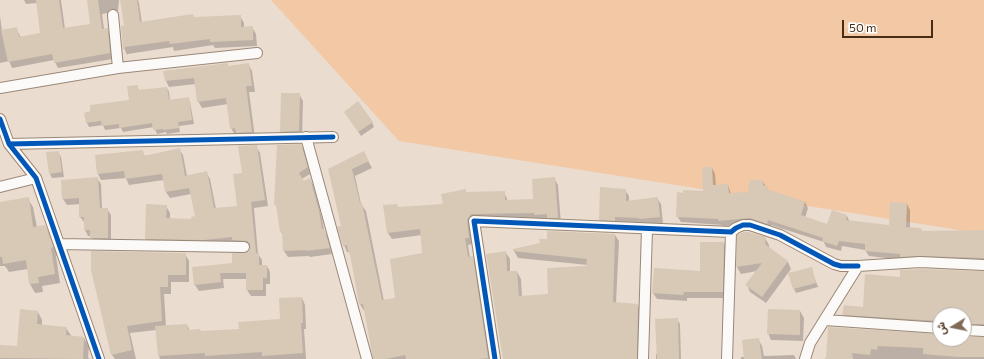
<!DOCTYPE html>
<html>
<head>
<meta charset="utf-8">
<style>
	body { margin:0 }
	#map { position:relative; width:984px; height:359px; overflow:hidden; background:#ebdcd0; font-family:Commissioner,Vazirmatn,sans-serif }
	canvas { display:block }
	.north { position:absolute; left:932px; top:307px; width:40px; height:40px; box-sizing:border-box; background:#fff; border:1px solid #b5aba2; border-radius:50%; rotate:260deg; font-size:11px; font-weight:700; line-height:16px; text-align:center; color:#472d16 }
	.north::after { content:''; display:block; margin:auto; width:14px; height:18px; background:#806a57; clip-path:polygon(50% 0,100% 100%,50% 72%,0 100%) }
	.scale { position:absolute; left:842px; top:20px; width:91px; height:18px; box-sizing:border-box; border:2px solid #472d16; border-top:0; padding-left:5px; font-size:12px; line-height:14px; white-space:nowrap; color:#472d16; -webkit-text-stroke:3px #fff; paint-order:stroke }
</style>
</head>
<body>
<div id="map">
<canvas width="984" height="359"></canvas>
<div class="north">ش</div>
<div class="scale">50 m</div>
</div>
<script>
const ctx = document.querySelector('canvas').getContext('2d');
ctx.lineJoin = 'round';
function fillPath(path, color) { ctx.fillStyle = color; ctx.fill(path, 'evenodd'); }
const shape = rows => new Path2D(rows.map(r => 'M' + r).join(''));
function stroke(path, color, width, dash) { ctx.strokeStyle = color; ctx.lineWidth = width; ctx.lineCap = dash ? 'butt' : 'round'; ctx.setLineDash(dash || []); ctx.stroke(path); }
const green = shape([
	[271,0,984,0,984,234,399,141]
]);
const shadow = shape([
	[24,0,61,0,65,29,91,25,88,0,119,0,118,11,102,14,104,29,107,29,111,35,113,59,58,68,54,60,12,68,9,61,0,63,0,16,2,31,16,28,21,38,42,34,37,3,26,4],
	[121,0,138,0,139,3,142,23,194,18,240,16,244,23,244,28,252,27,256,34,257,46,215,48,213,45,174,51,173,47,128,54,127,55,124,48,125,25],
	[227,64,229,67,248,64,252,71,255,92,249,92,255,138,235,135,231,128,228,104,202,108,198,101,196,84,169,87,166,81,165,71],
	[137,86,139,90,167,88,169,92,170,101,188,98,190,102,194,124,179,126,180,132,167,134,166,132,157,134,154,127,123,132,121,128,105,130,103,125,89,127,87,123,85,113,130,100],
	[299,94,303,101,302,138,285,138,281,131],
	[348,116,372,122,374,127,361,136],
	[301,145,304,151,310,174,302,179,304,182,310,179,313,185,322,218,324,230,327,236,332,254,310,257,309,256,288,257,284,251,283,235,281,232,278,208,275,204],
	[256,146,260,153,268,206,254,208,258,254,262,260,262,266,267,266,270,272,270,284,266,284,266,296,251,296,247,290,247,279,223,279,224,288,199,291,195,285,193,268,233,264,250,251,251,248,149,245,146,239,166,206,170,213,170,219,192,220,196,217,191,194,170,198,166,192,164,180,129,185,126,178,101,180,98,174,142,152,145,156,179,149,183,155,187,176,206,172,210,179,216,209,238,207,243,174],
	[58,152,61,157,64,177,52,178,50,174],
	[367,159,372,168,355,176,361,204,366,211,384,301,396,299,424,253,422,235,392,239,388,233,397,205,399,208,445,205,465,190,467,193,504,192,508,201,534,200,554,178,558,185,561,224,538,219,471,227,472,244,468,245,470,258,472,257,476,264,491,359,374,359,365,310,364,311,360,304,350,252,347,252,344,245,342,227,329,169],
	[712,168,715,174,716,186,728,185,731,194,749,193,763,182,769,191,805,202,808,208,805,218,828,225,847,216,850,222,890,227,907,204,910,210,910,228,921,229,922,232,984,231,984,264,903,260,869,256,865,250,842,246,841,251,826,247,824,242,771,225,771,229,754,224,723,226,722,225,681,222,677,216,704,192],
	[97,178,101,184,102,209,107,209,111,215,111,244,95,244,91,236,88,236,85,230,85,223,80,217,80,204,67,205,63,199,62,181],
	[625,190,629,196,629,202,657,198,661,204,663,223,644,225,603,226,600,220],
	[28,199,33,207,37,227,45,226,50,235,57,256,56,256,60,283,42,286,43,292,35,293,30,284,28,269,9,272,5,266,0,266,0,203],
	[615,235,619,241,616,303,638,305,642,312,641,359,504,359,487,255,506,253,510,259,510,272,517,272,521,279,522,297,549,295,588,265,518,258,514,251],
	[738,236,765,238,769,245,769,248,788,262,791,269,766,303,750,292,747,285,757,271,741,274,737,267],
	[724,243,727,249,726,298,687,298,687,301,657,299,653,293,701,272],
	[185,254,189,261,189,282,171,282,171,294,164,294,166,327,187,325,190,331,201,332,240,330,281,320,302,298,305,305,306,329,304,329,306,359,160,359,159,356,156,330,130,333,136,359,115,359,112,355,92,269],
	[811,268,818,287,796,293,794,289],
	[984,272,984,331,964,331,964,315,940,315,940,327,847,321,844,314,864,309,900,278],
	[800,311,804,318,803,341,771,340,768,333],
	[38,312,42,320,42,326,66,328,72,337,84,338,89,346,88,358,91,359,0,359,1,346,18,347],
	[677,319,680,324,681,359,656,359,656,354,658,354],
	[829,328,940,335,940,339,964,339,964,337,984,338,984,359,824,359,827,358],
	[758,339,762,346,764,356,794,355,796,359,741,359,741,357,745,357]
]);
const building = shape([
	[36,0,59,0,63,28,90,24,87,0,98,0,102,29,108,28,110,53,54,63,52,54,8,62,1,30,17,27,19,37,40,33],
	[120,0,137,0,140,22,193,14,194,17,241,15,241,27,253,26,253,40,210,42,210,39,170,44,169,41,125,47,125,48,123,49,121,26,124,25],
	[228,63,228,66,249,63,252,86,246,86,252,132,236,133,235,128,230,129,226,98,197,102,194,78,165,81,163,71],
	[138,85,138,90,167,87,169,100,189,97,192,120,178,122,179,128,163,130,163,129,153,130,152,123,119,128,119,124,102,126,101,121,86,123,84,113,90,112,90,105,129,100,127,86],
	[281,93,300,93,299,131,280,132],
	[358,101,373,122,358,132,344,112],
	[301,144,308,167,299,173,304,181,310,178,319,211,322,229,324,229,330,248,305,251,305,250,283,251,282,232,280,232,276,205,274,205,277,145],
	[257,145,265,200,251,202,256,253,259,253,259,265,267,265,267,278,263,278,263,290,246,290,246,273,220,273,221,282,194,285,192,267,232,263,232,253,244,253,249,251,250,244,247,241,232,240,232,237,204,240,145,239,146,204,167,205,166,218,191,219,191,217,195,216,189,188,165,192,162,174,125,179,124,171,97,174,95,155,143,150,144,156,180,148,185,176,207,171,214,208,237,206,233,174,242,173,238,146],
	[59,151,62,172,49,174,46,152],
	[364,151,369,161,352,169,360,203,362,203,382,300,395,298,390,259,422,253,420,229,387,233,383,205,397,204,398,207,443,204,441,194,466,189,466,192,505,191,505,200,533,199,532,179,555,177,558,218,547,218,547,214,534,215,534,213,471,214,467,220,469,238,465,238,468,257,473,256,488,358,479,359,406,359,405,355,386,359,373,359,363,304,359,304,350,254,349,254,347,245,343,246,337,227,341,226,328,169],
	[702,167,712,167,713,185,728,184,729,193,748,192,750,179,764,181,763,185,768,186,767,189,805,202,801,215,827,224,832,210,847,215,846,220,889,225,890,202,907,203,906,227,921,228,921,231,984,230,984,258,920,256,900,257,900,254,865,251,865,244,839,241,837,246,822,241,823,238,768,220,767,224,750,218,719,221,718,219,676,217,677,192,683,193,683,190,703,191],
	[98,177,100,208,108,208,108,238,90,238,90,230,84,230,84,217,79,217,79,198,62,199,61,180],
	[600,187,626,189,626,201,658,197,660,217,639,219,639,218,615,217,615,221,599,220],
	[29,197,33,227,45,225,53,245,53,247,51,248,55,274,38,277,39,283,29,284,26,260,3,264,2,257,0,257,0,202],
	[547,231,615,234,613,302,638,304,637,359,503,359,486,254,506,251,507,271,517,271,519,296,548,294,547,268,586,266,587,259,513,251,513,249,540,243,539,239,547,239],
	[744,232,749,232,766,237,765,244,788,261,762,297,745,285,762,263,736,267,737,235],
	[700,242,724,242,723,292,684,292,683,295,652,293,654,268,700,271],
	[91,251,186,253,186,275,168,275,168,287,160,287,162,321,127,326,132,350,111,355,91,270],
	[812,267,816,283,793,289,788,273],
	[920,269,984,271,984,324,964,324,964,315,940,315,940,321,842,315,844,305,863,307,865,274,900,277,900,270],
	[302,297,303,323,301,323,303,353,262,356,262,352,205,356,205,353,158,356,155,326,187,324,188,330,200,329,201,331,239,329,238,322,280,319,279,298],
	[20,309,38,311,37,324,67,327,66,335,84,337,83,359,0,358,0,345,17,346],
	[768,309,800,310,800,335,767,334],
	[678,318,679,359,657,359,655,319],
	[828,327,940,334,940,339,964,339,964,337,984,337,984,357,958,357,923,354,923,348,878,346,877,350,871,349,870,355,852,353,853,359,826,359],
	[759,338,762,359,744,359,742,340]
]);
const minor = shape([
	[113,15,118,68],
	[0,88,118,68,257,53],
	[0,119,9,144,36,178,99,359],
	[306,137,367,359],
	[9,144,333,137],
	[0,187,36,178],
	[59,244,244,247],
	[825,320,940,328],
	[964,330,984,331],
	[495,359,474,221,731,232,736,228,743,225,750,225,780,235,834,264,841,266,858,266],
	[643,359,647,229],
	[727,359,731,232],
	[805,359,810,343,858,266,920,262,984,265]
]);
const cycleway = shape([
	[0,119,9,144,36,178,99,359],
	[9,144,333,137],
	[495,359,474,221,731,232,736,228,743,225,750,225,780,235,834,264,841,266,858,266]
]);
fillPath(green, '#f2c8a5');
fillPath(shadow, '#0003');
fillPath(building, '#d7c9b5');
stroke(minor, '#9a8876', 12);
stroke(minor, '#fcfaf8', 10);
stroke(cycleway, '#0057b8', 5);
</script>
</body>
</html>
